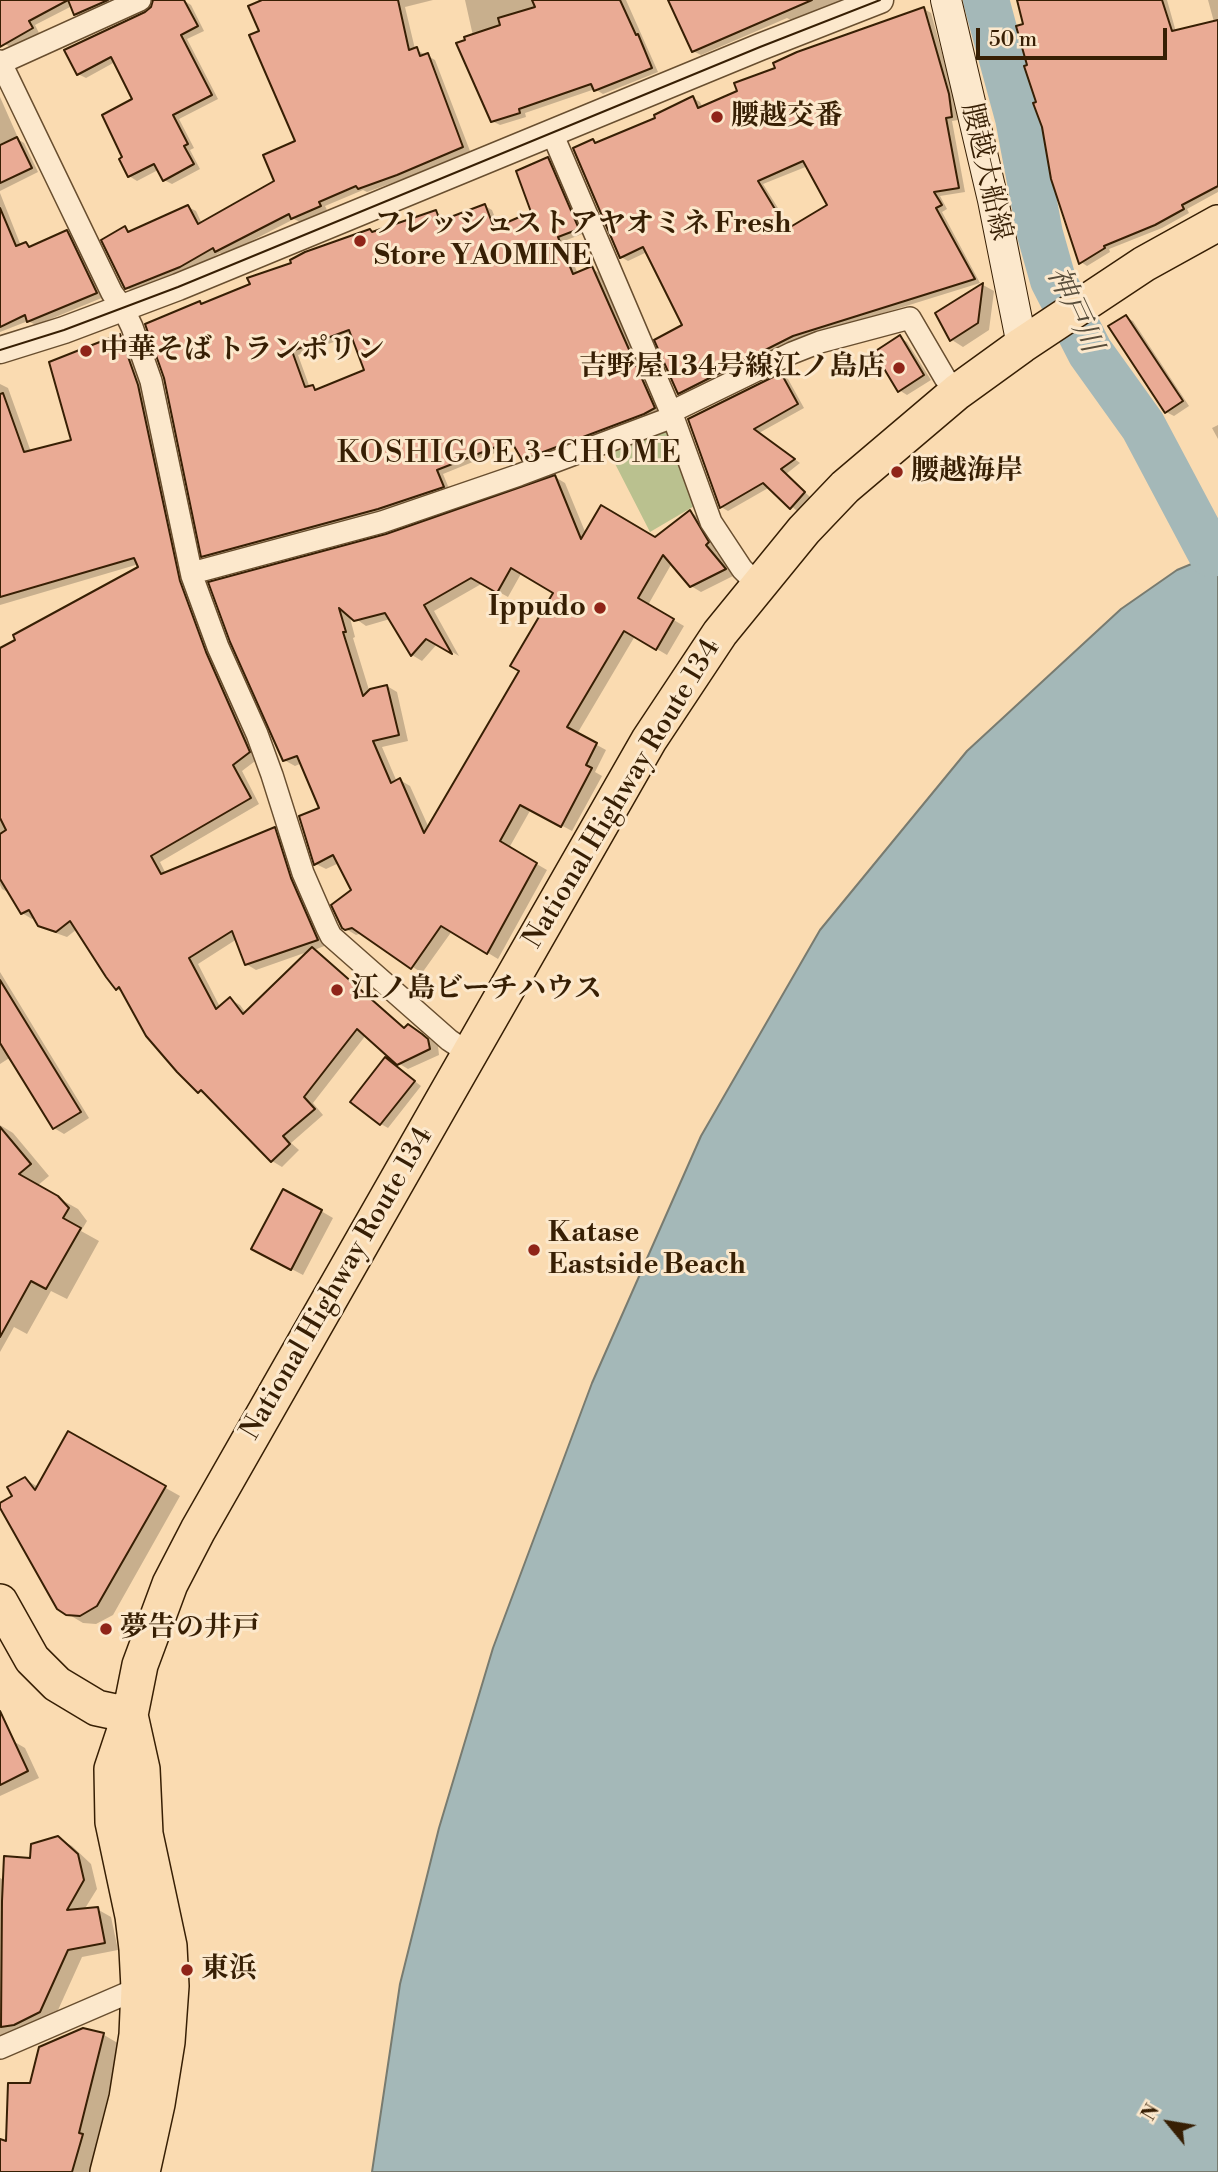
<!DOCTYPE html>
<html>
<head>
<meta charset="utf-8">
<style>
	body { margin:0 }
	#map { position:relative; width:1218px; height:2172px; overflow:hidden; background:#fadbb1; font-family:"Libre Bodoni",serif }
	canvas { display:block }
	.north { position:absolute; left:1134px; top:2088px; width:70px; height:70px; -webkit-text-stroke:5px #fce8cc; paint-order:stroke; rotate:300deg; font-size:19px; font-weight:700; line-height:28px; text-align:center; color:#371f04 }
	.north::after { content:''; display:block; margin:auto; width:24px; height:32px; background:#371f04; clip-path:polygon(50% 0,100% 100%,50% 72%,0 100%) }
	.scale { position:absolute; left:976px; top:28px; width:191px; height:32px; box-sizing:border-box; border:4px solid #371f04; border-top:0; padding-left:9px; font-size:21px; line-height:24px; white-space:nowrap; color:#371f04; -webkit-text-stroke:5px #fce8cc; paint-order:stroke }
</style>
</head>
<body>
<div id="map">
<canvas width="1218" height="2172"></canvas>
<div class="north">N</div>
<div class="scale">50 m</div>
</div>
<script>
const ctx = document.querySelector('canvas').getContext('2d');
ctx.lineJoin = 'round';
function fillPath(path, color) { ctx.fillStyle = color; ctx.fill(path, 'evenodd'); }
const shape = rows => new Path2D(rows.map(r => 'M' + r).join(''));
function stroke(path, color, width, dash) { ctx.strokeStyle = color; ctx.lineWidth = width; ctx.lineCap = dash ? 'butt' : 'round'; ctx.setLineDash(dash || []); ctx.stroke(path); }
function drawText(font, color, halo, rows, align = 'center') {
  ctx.font = font + ' "Libre Bodoni","Noto Serif JP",serif'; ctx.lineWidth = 6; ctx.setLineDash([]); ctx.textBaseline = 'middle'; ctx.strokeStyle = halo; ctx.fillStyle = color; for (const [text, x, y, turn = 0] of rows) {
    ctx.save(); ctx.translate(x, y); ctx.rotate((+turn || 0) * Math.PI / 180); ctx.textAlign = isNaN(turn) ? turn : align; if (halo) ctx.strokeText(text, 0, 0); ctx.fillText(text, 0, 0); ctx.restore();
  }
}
const green = shape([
	[662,429,669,433,680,468,696,505,650,532,608,450]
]);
const water = shape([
	[1218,553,1218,2172,372,2172,400,1984,439,1828,493,1648,592,1383,701,1136,820,930,967,751,1121,609,1177,570,1218,553]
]);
const shadow = shape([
	[0,0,124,0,83,18,76,14,72,6,35,25,39,33,12,48,0,41],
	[183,0,191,5,204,31,187,39,218,99,179,119,194,148,190,150,200,169,172,184,164,180,158,170,137,181,129,176,124,158,134,100,115,62,86,78,78,74,147,13,155,0],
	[258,0,433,0,405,7,415,49,435,60,470,151,406,178,367,192,363,190,325,206,327,210,300,222,294,219,224,255,220,253,188,271,134,292,127,288,125,228,132,232,188,207,196,211,202,224,277,182,298,142,262,32],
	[465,0,626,0,658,72,603,94,595,89,525,113,526,117,500,125,492,121],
	[670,0,844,0,793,21,787,18,701,55,693,51],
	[1018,0,1167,0,1176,32,1214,22,1208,0,1218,0,1218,192,1187,209,1189,213,1162,228,1109,249,1110,252,1087,266,1081,262,1029,66,1025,25],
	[924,9,931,13,955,100,958,120,952,121,965,192,940,196,947,209,942,212,980,283,800,339,686,397,679,393,684,326,647,252,628,261,621,257,593,141,598,144,657,118,693,98,700,102,703,108],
	[808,166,830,205,791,229,763,184],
	[0,97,19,140,24,143,38,172,0,191],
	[548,159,555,163,585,233,564,241,578,274,592,268,599,273,661,412,530,463,523,459,515,445,443,474,450,491,386,513,210,560,203,556,200,302,204,305,252,285,293,264,370,231,375,233,436,212,443,216,445,221,485,206,492,210,499,228,533,213],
	[353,335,366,371,319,390,310,388,298,355],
	[0,193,21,246,26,244,33,247,67,232,74,236,104,297,36,325,28,321,0,332],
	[983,285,994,291,989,330,963,347,952,340,937,314],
	[1126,317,1133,321,1189,406,1174,416,1166,412],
	[120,335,130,341,148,391,189,587,259,758,242,771,259,804,160,862,166,874,274,829,284,834,327,945,314,950,322,955,406,1029,418,1032,432,1041,438,1046,439,1055,408,1069,398,1063,366,1035,313,1103,323,1115,291,1143,299,1150,282,1167,272,1161,209,1097,199,1091,124,993,117,989,77,929,67,937,50,931,40,925,35,917,32,919,22,913,11,894,2,889,0,885,0,650,140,568,139,564,0,605,0,384,8,388,31,452,73,442],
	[237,939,246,964,256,970,310,951,246,1013,240,1005,230,999,220,1007,198,964],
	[900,338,907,342,931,380,907,395,899,390],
	[781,375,788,379,804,408,759,433,800,463,786,474,810,497,797,511,770,487,728,511,721,507,690,419],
	[1218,425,1218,439,1212,428],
	[555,477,565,483,586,534,656,539,690,512,700,518,718,549,716,552,735,575,701,592,691,586,672,563,648,605,684,626,667,655,635,636,577,734,606,750,595,772,602,776,572,831,531,809,509,848,547,870,498,959,452,931,422,973,362,933,356,935,346,929,353,890,339,863,326,869,316,864,322,809,302,763,295,766,284,760,232,641,387,536],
	[522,572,556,592,521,670,429,828,410,786,400,780,397,782,382,747,408,741,397,692,387,686,369,690,353,638,355,637,349,614,366,626,390,619,412,655,422,661,438,643,459,656,434,611,483,583,508,597],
	[0,972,89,1118,64,1134,54,1128,11,1057,0,1064],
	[393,1064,421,1086,388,1128,381,1124],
	[0,1125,13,1133,49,1176,37,1186,78,1209,87,1221,81,1231,99,1241,67,1299,51,1291,27,1334,14,1327,0,1352],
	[321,1211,333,1218,303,1275,265,1255],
	[68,1433,180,1496,113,1615,96,1624,83,1623,58,1608,14,1497,25,1479,38,1487],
	[13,1741,25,1748,39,1778,0,1796,0,1747],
	[58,1838,72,1846,91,1864,97,1889,84,1910,97,1909,111,1917,118,1950,82,1957,54,2019,0,2038,0,1878,6,1881],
	[83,2030,104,2035,121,2045,96,2143,99,2145,92,2172,0,2172,0,2141,7,2143,32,2085]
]);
const river = shape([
	[986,0,1018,118,1040,234,1053,280,1090,352,1143,426,1211,554]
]);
const building = shape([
	[0,0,108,0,74,15,68,0,29,21,33,28,0,47,0,0],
	[153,0,184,0,198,26,181,35,212,95,173,115,188,144,184,146,194,164,163,181,154,164,128,177,119,159,122,157,102,115,132,99,111,57,77,75,64,50,145,12,151,7,153,0],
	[262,0,398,0,409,50,417,47,420,56,428,53,463,147,397,175,358,189,356,186,319,202,321,206,291,219,289,214,215,252,213,248,180,267,125,289,101,240,125,226,128,232,188,205,198,224,274,181,263,155,295,141,249,35,259,31,248,6,262,0],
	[532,0,620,0,636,35,638,34,652,68,594,91,591,84,519,109,520,113,491,122,456,43,465,40,464,37,500,25,498,18,535,7,532,0],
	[668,0,812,0,692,52,668,0],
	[1017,0,1162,0,1172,31,1218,20,1218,186,1182,205,1184,209,1155,225,1104,246,1105,248,1079,264,1051,179,1042,127,1033,103,1036,102,1024,66,1027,65,1016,26,1023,24,1017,0],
	[924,7,949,94,952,117,946,118,959,188,934,192,942,205,936,208,975,279,793,336,678,394,654,340,682,325,643,247,620,258,573,148,593,139,595,143,655,118,654,115,693,96,698,108,737,91,734,83,775,68,773,63,797,52,924,7],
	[803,161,827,205,787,229,758,181,803,161],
	[17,137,32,168,0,183,0,145,17,137],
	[548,157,579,229,558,237,573,274,592,266,655,408,644,414,522,460,511,441,437,470,444,487,378,509,201,557,164,378,145,324,200,301,201,304,250,284,247,278,291,263,290,260,305,252,370,229,372,232,436,210,440,221,485,204,494,228,531,212,516,171,548,157],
	[349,330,364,370,315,390,313,385,305,387,292,351,349,330],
	[0,208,16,246,26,242,29,247,67,230,97,293,27,322,25,315,0,327,0,208],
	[983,283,978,323,950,341,935,313,983,283],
	[1126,315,1183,401,1165,413,1108,326,1126,315],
	[120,334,138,385,180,581,206,652,250,752,233,765,251,798,151,856,161,874,275,827,291,878,318,940,245,965,232,931,189,958,216,1009,230,997,243,1014,312,947,404,1028,408,1024,422,1034,428,1039,430,1049,397,1065,357,1029,304,1097,315,1109,283,1136,290,1144,271,1162,201,1090,198,1093,177,1072,146,1036,119,987,116,990,106,977,70,921,56,932,38,926,29,910,21,914,0,879,0,834,6,830,0,818,0,648,15,640,13,635,138,567,134,558,0,597,0,394,3,393,24,452,71,440,49,362,120,334],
	[900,335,924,375,898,392,874,352,900,335],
	[781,373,798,404,754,429,795,459,781,469,805,492,790,509,763,483,720,508,688,419,781,373],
	[555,475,581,539,601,505,655,537,690,510,709,542,706,545,726,569,690,587,663,555,638,598,674,619,656,650,624,631,567,727,597,743,586,765,592,768,561,827,520,805,500,841,537,863,487,954,441,926,411,969,352,928,345,930,342,928,331,905,351,890,333,855,314,865,299,816,319,808,297,756,283,761,230,642,208,582,386,534,555,475],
	[511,568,553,593,510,666,519,671,424,833,400,778,391,783,373,741,399,735,387,685,370,689,363,696,343,632,346,632,339,608,354,621,385,613,411,656,426,639,452,654,424,605,471,578,497,593,511,568],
	[0,980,81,1112,53,1129,0,1043,0,980],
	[385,1057,415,1081,380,1125,350,1102,385,1057],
	[0,1127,31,1164,19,1174,58,1196,69,1208,63,1218,81,1228,46,1289,31,1281,0,1337,0,1127],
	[283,1189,322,1210,291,1270,251,1249,283,1189],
	[68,1431,166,1486,97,1606,80,1616,66,1615,57,1609,0,1508,0,1503,12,1496,7,1487,25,1477,35,1490,68,1431],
	[0,1711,28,1771,0,1785,0,1711],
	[58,1836,78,1854,84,1880,67,1910,98,1907,105,1943,68,1950,40,2012,14,2025,1,2027,2,1901,4,1856,30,1858,31,1844,58,1836],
	[83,2028,104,2033,79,2133,83,2134,72,2172,0,2172,0,2139,6,2141,8,2083,30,2083,39,2047,83,2028]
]);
const minor = shape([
	[0,61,112,293,123,308,132,327,151,381,192,576,218,647,257,734,272,775,303,873,327,928,331,936,449,1040,470,1054],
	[1,63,140,0],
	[552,133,673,417,711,522,742,569,758,585],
	[671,412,792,353,820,342,910,318,945,378,957,392],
	[192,573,382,522,519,475,673,417],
	[0,2048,139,1988]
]);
const tertiary = shape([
	[0,350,64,330,178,287,760,47,880,0]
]);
const secondary = shape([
	[946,0,993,200,1022,345]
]);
const trunk = shape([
	[0,1602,32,1659,57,1684,97,1708,130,1715],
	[130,1715,142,1769,145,1834,169,1946,171,1986,167,2042,157,2104,142,2172],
	[108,2172,127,2098,137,2035,139,1988,137,1949,133,1916,113,1822,112,1769,130,1715,140,1665,170,1584,198,1530,438,1109,649,740,720,633,804,530,845,487,957,392,1022,345,1144,264,1218,223]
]);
const tram = shape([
	[0,350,64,330,178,287,760,47,880,0]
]);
const markers = [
	[717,117,7,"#8f2418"],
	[360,241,7,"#8f2418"],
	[86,351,7,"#8f2418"],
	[899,368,7,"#8f2418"],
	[897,472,7,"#8f2418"],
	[600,608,7,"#8f2418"],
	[337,990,7,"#8f2418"],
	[534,1250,7,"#8f2418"],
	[106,1629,7,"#8f2418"],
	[187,1970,7,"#8f2418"]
];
const poiNames = [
	["腰越交番",731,117],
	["フレッシュストアヤオミネ Fresh",374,225],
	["Store YAOMINE",374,257],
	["中華そば トランポリン",100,351],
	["吉野屋 134号線江ノ島店",885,368,"right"],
	["腰越海岸",911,472],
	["Ippudo",586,608,"right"],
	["江ノ島ビーチハウス",351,990],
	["Katase",548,1234],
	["Eastside Beach",548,1266],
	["夢告の井戸",120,1629],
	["東浜",201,1970]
];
const streetNames = [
	["腰越大船線",985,172,77],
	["National Highway Route 134",623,794,-59],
	["National Highway Route 134",338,1284,-60]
];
const waterNames = [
	["神戸川",1073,310,65]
];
const neighbourhoodNames = [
	["KOSHIGOE 3-CHOME",510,455]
];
fillPath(green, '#bac18f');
fillPath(water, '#a4b8b8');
stroke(water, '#787b70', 2);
fillPath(shadow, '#0003');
stroke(river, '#a4b8b8', 46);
fillPath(building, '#eaab95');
stroke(building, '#371f04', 2);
stroke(minor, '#684e2f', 24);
stroke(tertiary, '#684e2f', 29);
stroke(secondary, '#371f04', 32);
stroke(trunk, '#371f04', 38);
stroke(minor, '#fce8cc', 21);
stroke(tertiary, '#fce8cc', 26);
stroke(secondary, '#fce8cc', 30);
stroke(trunk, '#fadbb1', 35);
stroke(tram, '#371f04', 2);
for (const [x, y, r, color] of markers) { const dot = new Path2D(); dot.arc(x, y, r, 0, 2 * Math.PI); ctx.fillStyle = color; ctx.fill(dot); stroke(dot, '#fce8cc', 2.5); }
drawText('bold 28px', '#371f04', '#fce8cc', poiNames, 'left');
drawText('28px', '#371f04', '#fce8cc', streetNames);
drawText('italic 30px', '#584d3a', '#fce8cc', waterNames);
ctx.letterSpacing = '2px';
drawText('30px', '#371f04', '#fce8cc', neighbourhoodNames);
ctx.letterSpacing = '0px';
</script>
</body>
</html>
